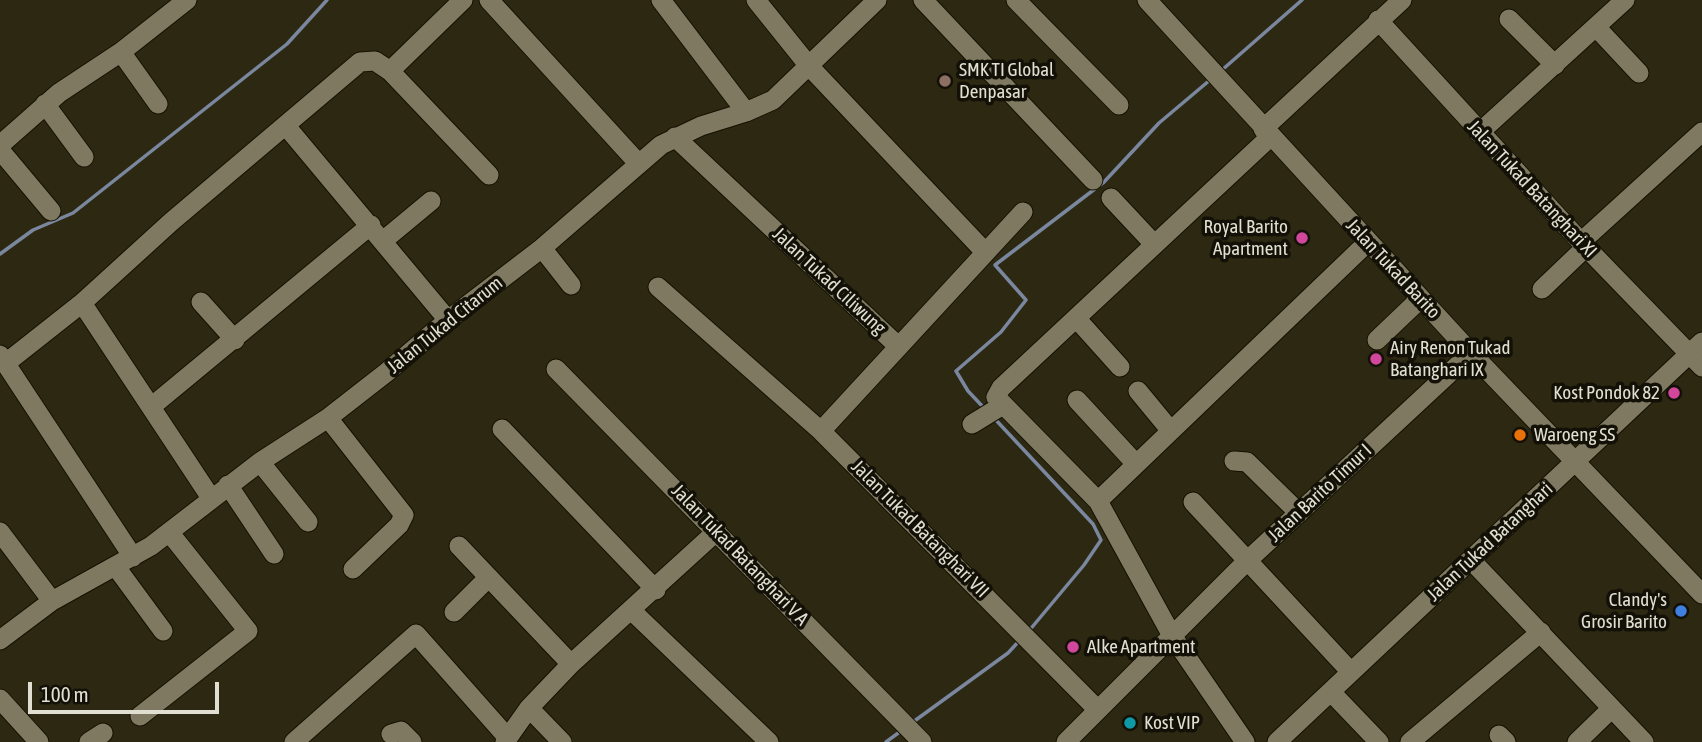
<!DOCTYPE html>
<html>
<head>
<meta charset="utf-8">
<style>
	body { margin:0 }
	#map { position:relative; width:1702px; height:742px; overflow:hidden; background:#2c2812; font-family:"Asap Condensed",sans-serif }
	canvas { display:block }
	.scale { position:absolute; left:28px; top:682px; width:191px; height:32px; box-sizing:border-box; border:4px solid #e1dfd1; border-top:0; padding-left:9px; font-size:21px; line-height:24px; white-space:nowrap; color:#e1dfd1; -webkit-text-stroke:5px #131107; paint-order:stroke }
</style>
</head>
<body>
<div id="map">
<canvas width="1702" height="742"></canvas>
<div class="scale">100 m</div>
</div>
<script>
const ctx = document.querySelector('canvas').getContext('2d');
ctx.lineJoin = 'round';
const shape = rows => new Path2D(rows.map(r => 'M' + r).join(''));
function stroke(path, color, width, dash) { ctx.strokeStyle = color; ctx.lineWidth = width; ctx.lineCap = dash ? 'butt' : 'round'; ctx.setLineDash(dash || []); ctx.stroke(path); }
function drawText(font, color, halo, rows, align = 'center') {
  ctx.font = font + ' "Asap Condensed",sans-serif'; ctx.lineWidth = 7; ctx.setLineDash([]); ctx.textBaseline = 'middle'; ctx.strokeStyle = halo; ctx.fillStyle = color; for (const [text, x, y, turn = 0] of rows) {
    ctx.save(); ctx.translate(x, y); ctx.rotate((+turn || 0) * Math.PI / 180); ctx.textAlign = isNaN(turn) ? turn : align; if (halo) ctx.strokeText(text, 0, 0); ctx.fillText(text, 0, 0); ctx.restore();
  }
}
const stream = shape([
	[1222,70,1302,0],
	[0,254,33,230,73,213,287,44,327,0],
	[984,408,968,391,956,371,1001,332,1026,300,995,265,1104,182,1159,123,1210,80],
	[994,418,1093,524,1101,540,1084,565,1028,632],
	[913,722,1008,653,1020,640],
	[886,742,901,731]
]);
const minor = shape([
	[489,0,639,164],
	[661,0,746,112],
	[756,0,809,66,985,252],
	[923,0,1093,180],
	[1016,0,1119,105],
	[1147,0,1471,353,1702,594],
	[1509,19,1555,65],
	[1378,20,1581,242,1702,367],
	[1596,27,1639,73],
	[121,52,158,104],
	[390,71,463,0],
	[45,104,84,157],
	[286,126,448,320],
	[1263,129,1402,0],
	[1479,133,1625,0],
	[675,137,898,346],
	[0,145,59,93,121,52,187,0],
	[0,150,51,211],
	[1111,198,1154,244],
	[384,240,431,201],
	[1581,242,1702,132],
	[542,248,571,285],
	[658,287,821,431,1097,709],
	[1542,289,1586,247],
	[201,302,235,340],
	[82,303,211,498],
	[1076,318,1120,367],
	[1377,340,1420,299],
	[0,355,133,557],
	[6,363,82,303,171,222,360,62,375,61,390,71,489,175],
	[556,369,922,742],
	[1138,391,1171,431],
	[1077,400,1136,464],
	[151,407,371,225],
	[328,418,404,515,399,525,353,569],
	[972,424,1003,405],
	[502,429,656,590],
	[821,431,1023,212],
	[1234,461,1247,462,1299,513],
	[260,462,308,522],
	[228,485,274,554],
	[1098,501,1368,242],
	[1193,502,1351,672],
	[0,532,52,601],
	[459,546,571,664],
	[1471,560,1644,742],
	[116,567,163,631],
	[632,611,769,742],
	[454,612,488,578],
	[0,640,52,601,151,546,260,462,328,418,387,372,448,320,542,248,661,145,701,126,746,112,773,100,877,0],
	[1331,692,1379,742],
	[0,699,39,742],
	[529,708,562,742],
	[140,716,248,631,169,532],
	[391,734,401,731,412,742],
	[1499,735,1506,742],
	[89,742,103,733],
	[294,742,416,634,508,738],
	[505,742,529,708,571,664,717,531],
	[1066,742,1247,561,1471,353],
	[1245,742,1171,634,1098,501,996,397,1001,388,1270,137],
	[1277,742,1702,342],
	[1410,742,1541,632],
	[1577,742,1611,709]
]);
const markers = [
	[945,81,7,"#8d6e63"],
	[1302,238,7,"#d1479c"],
	[1376,359,7,"#d1479c"],
	[1674,393,7,"#d1479c"],
	[1520,435,7,"#e8710a"],
	[1681,611,7,"#3f7fe0"],
	[1073,647,7,"#d1479c"],
	[1130,723,7,"#0f9aa8"]
];
const poiNames = [
	["SMK TI Global",959,70],
	["Denpasar",959,92],
	["Royal Barito",1288,227,"right"],
	["Apartment",1288,249,"right"],
	["Airy Renon Tukad",1390,348],
	["Batanghari IX",1390,370],
	["Kost Pondok 82",1660,393,"right"],
	["Waroeng SS",1534,435],
	["Clandy's",1667,600,"right"],
	["Grosir Barito",1667,622,"right"],
	["Alke Apartment",1087,647],
	["Kost VIP",1144,723]
];
const streetNames = [
	["Jalan Tukad Batanghari XI",1532,189,47],
	["Jalan Tukad Barito",1393,269,47],
	["Jalan Tukad Ciliwung",829,281,43],
	["Jalan Tukad Citarum",445,325,-39],
	["Jalan Barito Timur I",1320,493,-43],
	["Jalan Tukad Batanghari VII",920,529,45],
	["Jalan Tukad Batanghari",1490,542,-43],
	["Jalan Tukad Batanghari V A",740,555,46]
];
stroke(stream, '#7a879e', 3.5);
stroke(minor, '#151100', 21);
stroke(minor, '#7e7960', 19);
for (const [x, y, r, color] of markers) { const dot = new Path2D(); dot.arc(x, y, r, 0, 2 * Math.PI); ctx.fillStyle = color; ctx.fill(dot); stroke(dot, '#131107', 2.5); }
drawText('19px', '#e1dfd1', '#131107', poiNames, 'left');
drawText('19px', '#e1dfd1', '#131107', streetNames);
</script>
</body>
</html>
